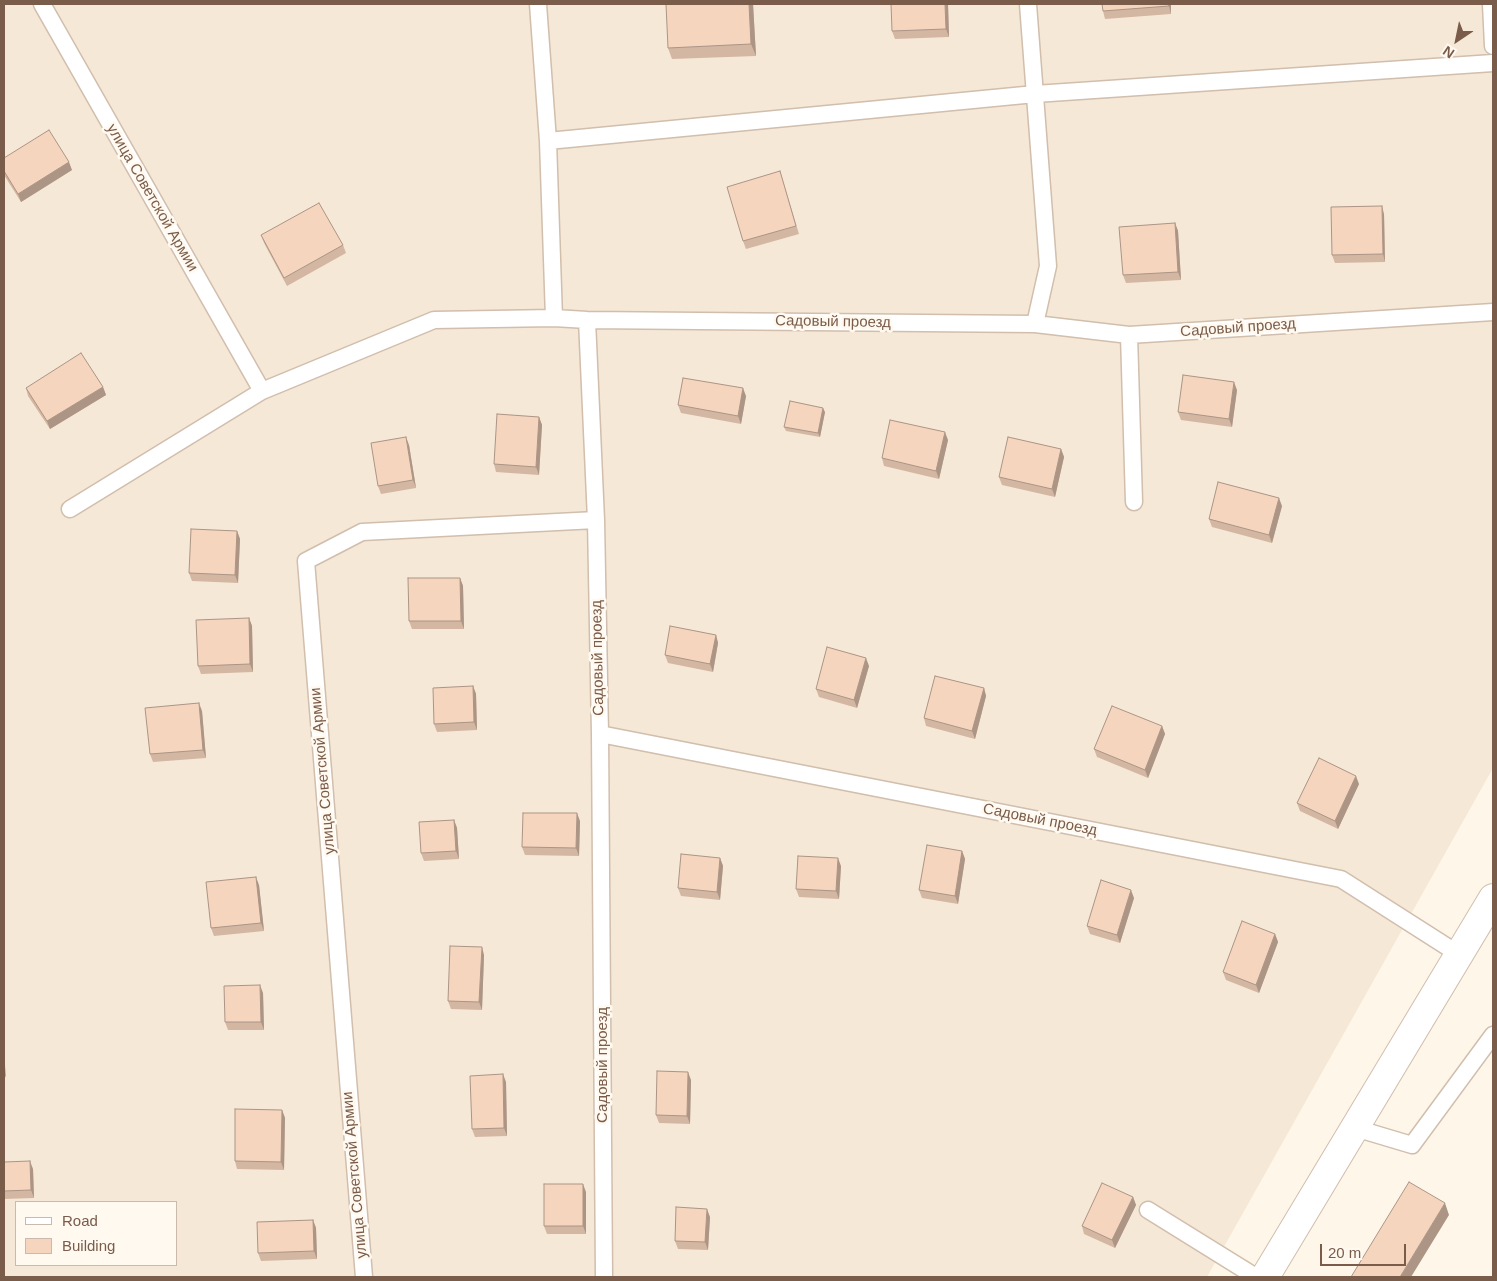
<!DOCTYPE html>
<html>
<head>
<meta charset="utf-8">
<style>
	body { margin:0 }
	#map { position:relative; width:1497px; height:1281px; overflow:hidden; background:#fef6e8; font-family:Helvetica,sans-serif }
	canvas { display:block }
	.frame { position:absolute; inset:0; border:5px solid #7a5c4a; pointer-events:none }
	.legend { position:absolute; left:15px; top:1201px; width:162px; height:65px; box-sizing:border-box; background:#fff9f0; border:1px solid #cabaae; margin:0; padding:6px 9px; list-style:none; font-size:15px; color:#7a5c4a }
	.legend li { display:flex; align-items:center; gap:10px; height:25px }
	.legend b { width:25px; border:1px solid #cabaae }
	.north { position:absolute; left:1432px; top:15px; width:50px; height:50px; -webkit-text-stroke:4px #fff9f0; paint-order:stroke; rotate:214deg; font-size:14px; font-weight:700; line-height:20px; text-align:center; color:#7a5c4a }
	.north::after { content:''; display:block; margin:auto; width:18px; height:22px; background:#7a5c4a; clip-path:polygon(50% 0,100% 100%,50% 72%,0 100%) }
	.scale { position:absolute; left:1320px; top:1244px; width:86px; height:22px; box-sizing:border-box; border:2px solid #7a5c4a; border-top:0; padding-left:6px; font-size:15px; line-height:18px; white-space:nowrap; color:#7a5c4a; -webkit-text-stroke:4px #fff9f0; paint-order:stroke }
</style>
</head>
<body>
<div id="map">
<canvas width="1497" height="1281"></canvas>
<div class="frame"></div>
<ul class="legend">
<li><b style="height:6px;background:#fff"></b>Road</li>
<li><b style="height:14px;background:#f5d5be"></b>Building</li>
</ul>
<div class="north">N</div>
<div class="scale">20 m</div>
</div>
<script>
const ctx = document.querySelector('canvas').getContext('2d');
ctx.lineJoin = 'round';
function fillPath(path, color) { ctx.fillStyle = color; ctx.fill(path, 'evenodd'); }
const shape = rows => new Path2D(rows.map(r => 'M' + r).join(''));
function stroke(path, color, width, dash) { ctx.strokeStyle = color; ctx.lineWidth = width; ctx.lineCap = dash ? 'butt' : 'round'; ctx.setLineDash(dash || []); ctx.stroke(path); }
function drawText(font, color, halo, rows, align = 'center') {
  ctx.font = font + ' Helvetica,sans-serif'; ctx.lineWidth = 5; ctx.setLineDash([]); ctx.textBaseline = 'middle'; ctx.strokeStyle = halo; ctx.fillStyle = color; for (const [text, x, y, turn = 0] of rows) {
    ctx.save(); ctx.translate(x, y); ctx.rotate((+turn || 0) * Math.PI / 180); ctx.textAlign = isNaN(turn) ? turn : align; if (halo) ctx.strokeText(text, 0, 0); ctx.fillText(text, 0, 0); ctx.restore();
  }
}
const residential = shape([
	[4,4,1493,4,1493,768,1207,1277,4,1277],
	[16,1202,176,1202,176,1265,16,1265]
]);
const service = shape([
	[42,4,262,391],
	[538,4,548,141,554,318],
	[1028,4,1048,266,1035,324],
	[1491,4,1493,46],
	[548,141,1035,94,1493,63],
	[587,320,596,520,600,734,604,1277],
	[1129,335,1134,502],
	[70,509,262,391,434,320,554,318,587,320,1035,324,1129,335,1493,312],
	[600,734,1341,879,1460,955],
	[1355,1128,1412,1145,1493,1035],
	[1148,1210,1256,1277],
	[364,1277,306,561,362,532,596,520]
]);
const tertiary = shape([
	[1265,1277,1493,898]
]);
const wall = shape([
	[753,4,756,56,672,59,668,48],
	[948,4,949,37,895,39,892,31],
	[1171,4,1171,14,1105,19,1103,11],
	[4,158,72,170,21,202,4,175],
	[780,171,799,234,746,249,743,241],
	[1384,214,1385,262,1335,263,1332,255],
	[1175,223,1178,231,1181,280,1126,283,1123,275],
	[261,235,343,245,346,253,287,286,264,243],
	[103,387,106,395,50,429,28,396,26,388],
	[1237,390,1232,427,1181,420,1178,412],
	[746,396,741,424,681,413,678,405],
	[825,412,820,437,786,431,784,427],
	[539,417,542,425,539,475,496,472,494,464],
	[948,440,939,479,884,466,882,458],
	[409,445,416,488,381,494,378,486],
	[1061,449,1064,457,1055,497,1002,485,999,477],
	[1282,506,1272,543,1212,527,1209,519],
	[237,531,240,539,238,583,192,581,189,573],
	[460,578,463,586,464,629,412,629,409,621],
	[249,618,252,626,253,672,201,674,198,666],
	[716,635,718,643,713,672,668,663,665,655],
	[869,666,857,708,819,697,816,689],
	[473,686,476,694,477,730,437,732,434,724],
	[984,688,986,696,975,739,926,726,924,718],
	[202,711,206,758,153,762,150,754],
	[1162,726,1165,734,1148,778,1097,757,1094,749],
	[1359,784,1338,829,1300,811,1297,803],
	[454,820,457,828,459,859,424,861,421,853],
	[580,821,579,856,525,855,522,847],
	[962,851,965,859,958,904,922,898,919,890],
	[720,858,723,866,720,900,681,896,678,888],
	[841,866,839,899,799,897,796,889],
	[259,885,264,931,214,936,211,928],
	[1134,898,1120,943,1090,934,1087,926],
	[1275,934,1278,942,1259,993,1226,980,1223,972],
	[484,955,482,1010,451,1009,448,1001],
	[263,993,264,1030,228,1030,225,1022],
	[691,1080,690,1124,659,1123,656,1115],
	[506,1082,507,1136,475,1137,472,1129],
	[282,1110,285,1118,284,1170,237,1169,235,1161],
	[4,1162,33,1169,34,1198,4,1199],
	[586,1192,586,1234,547,1234,544,1226],
	[1133,1197,1136,1205,1115,1248,1084,1234,1082,1226],
	[710,1217,708,1250,678,1249,675,1241],
	[313,1220,316,1228,317,1259,261,1261,258,1253]
]);
const shadedWall = shape([
	[749,4,753,4,756,56,751,44],
	[945,4,948,4,949,37,946,29],
	[1168,4,1171,4,1171,14,1169,6],
	[69,162,72,170,21,202,18,194],
	[1382,206,1384,214,1385,262,1383,254],
	[1175,223,1178,231,1181,280,1178,272],
	[1234,382,1237,390,1232,427,1229,419],
	[103,387,106,395,50,429,47,421],
	[743,388,746,396,741,424,738,416],
	[823,408,825,412,820,437,818,433],
	[539,417,542,425,539,475,536,467],
	[945,432,948,440,939,479,936,471],
	[406,437,409,445,416,488,413,480],
	[1061,449,1064,457,1055,497,1052,489],
	[1279,498,1282,506,1272,543,1269,535],
	[237,531,240,539,238,583,235,575],
	[460,578,463,586,464,629,461,621],
	[249,618,252,626,253,672,250,664],
	[716,635,718,643,713,672,710,664],
	[866,658,869,666,857,708,854,700],
	[473,686,476,694,477,730,474,722],
	[984,688,986,696,975,739,972,731],
	[199,703,202,711,206,758,203,750],
	[1162,726,1165,734,1148,778,1145,770],
	[1356,776,1359,784,1338,829,1335,821],
	[577,813,580,821,579,856,576,848],
	[454,820,457,828,459,859,456,851],
	[962,851,965,859,958,904,955,896],
	[720,858,723,866,720,900,717,892],
	[838,858,841,866,839,899,836,891],
	[256,877,259,885,264,931,261,923],
	[1131,890,1134,898,1120,943,1117,935],
	[1275,934,1278,942,1259,993,1256,985],
	[482,947,484,955,482,1010,479,1002],
	[260,985,263,993,264,1030,261,1022],
	[4,1053,6,1078,4,1073],
	[688,1072,691,1080,690,1124,687,1116],
	[503,1074,506,1082,507,1136,504,1128],
	[282,1110,285,1118,284,1170,281,1162],
	[30,1161,33,1169,34,1198,31,1190],
	[583,1184,586,1192,586,1234,583,1226],
	[1133,1197,1136,1205,1115,1248,1112,1240],
	[1445,1203,1449,1215,1411,1277,1400,1277],
	[707,1209,710,1217,708,1250,705,1242],
	[313,1220,316,1228,317,1259,314,1251]
]);
const building = shape([
	[666,4,749,4,751,44,668,48,666,4],
	[891,4,945,4,946,29,892,31,891,4],
	[1102,4,1168,4,1169,6,1103,11,1102,4],
	[49,130,69,162,18,194,4,171,4,158,49,130],
	[780,171,796,226,743,241,727,187,780,171],
	[319,203,343,245,284,278,261,235,319,203],
	[1382,206,1383,254,1332,255,1331,207,1382,206],
	[1175,223,1178,272,1123,275,1119,227,1175,223],
	[81,353,103,387,47,421,26,388,81,353],
	[1183,375,1234,382,1229,419,1178,412,1183,375],
	[683,378,743,388,738,416,678,405,683,378],
	[790,401,823,408,818,433,784,427,790,401],
	[497,414,539,417,536,467,494,464,497,414],
	[890,420,945,432,936,471,882,458,890,420],
	[406,437,413,480,378,486,371,443,406,437],
	[1008,437,1061,449,1052,489,999,477,1008,437],
	[1218,482,1279,498,1269,535,1209,519,1218,482],
	[191,529,237,531,235,575,189,573,191,529],
	[408,578,460,578,461,621,409,621,408,578],
	[249,618,250,664,198,666,196,620,249,618],
	[670,626,716,635,710,664,665,655,670,626],
	[827,647,866,658,854,700,816,689,827,647],
	[935,676,984,688,972,731,924,718,935,676],
	[473,686,474,722,434,724,433,688,473,686],
	[199,703,203,750,150,754,145,708,199,703],
	[1112,706,1162,726,1145,770,1094,749,1112,706],
	[1319,758,1356,776,1335,821,1297,803,1319,758],
	[523,813,577,813,576,848,522,847,523,813],
	[454,820,456,851,421,853,419,822,454,820],
	[927,845,962,851,955,896,919,890,927,845],
	[681,854,720,858,717,892,678,888,681,854],
	[798,856,838,858,836,891,796,889,798,856],
	[256,877,261,923,211,928,206,882,256,877],
	[1101,880,1131,890,1117,935,1087,926,1101,880],
	[1242,921,1275,934,1256,985,1223,972,1242,921],
	[450,946,482,947,479,1002,448,1001,450,946],
	[260,985,261,1022,225,1022,224,986,260,985],
	[657,1071,688,1072,687,1116,656,1115,657,1071],
	[503,1074,504,1128,472,1129,470,1076,503,1074],
	[235,1109,282,1110,281,1162,235,1161,235,1109],
	[30,1161,31,1190,4,1191,4,1162,30,1161],
	[1409,1182,1445,1203,1400,1277,1351,1277,1409,1182],
	[1102,1183,1133,1197,1112,1240,1082,1226,1102,1183],
	[544,1184,583,1184,583,1226,544,1226,544,1184],
	[676,1207,707,1209,705,1242,675,1241,676,1207],
	[313,1220,314,1251,258,1253,257,1222,313,1220]
]);
const streetNames = [
	["улица Советской Армии",152,198,60],
	["Садовый проезд",833,322,1],
	["Садовый проезд",1238,328,-4],
	["Садовый проезд",598,658,-91],
	["улица Советской Армии",323,771,-95],
	["Садовый проезд",1040,820,11],
	["Садовый проезд",603,1065,-90],
	["улица Советской Армии",355,1175,-95]
];
fillPath(residential, '#f6e8d6');
stroke(service, '#d1bead', 19);
stroke(tertiary, '#d1bead', 30);
stroke(service, '#fff', 16);
stroke(tertiary, '#fff', 28);
fillPath(wall, '#d3b7a3');
fillPath(shadedWall, '#ac9585');
fillPath(building, '#f5d5be');
stroke(building, '#ac9585', 1);
drawText('15px', '#7a5c4a', '#fff9f0', streetNames);
</script>
</body>
</html>
